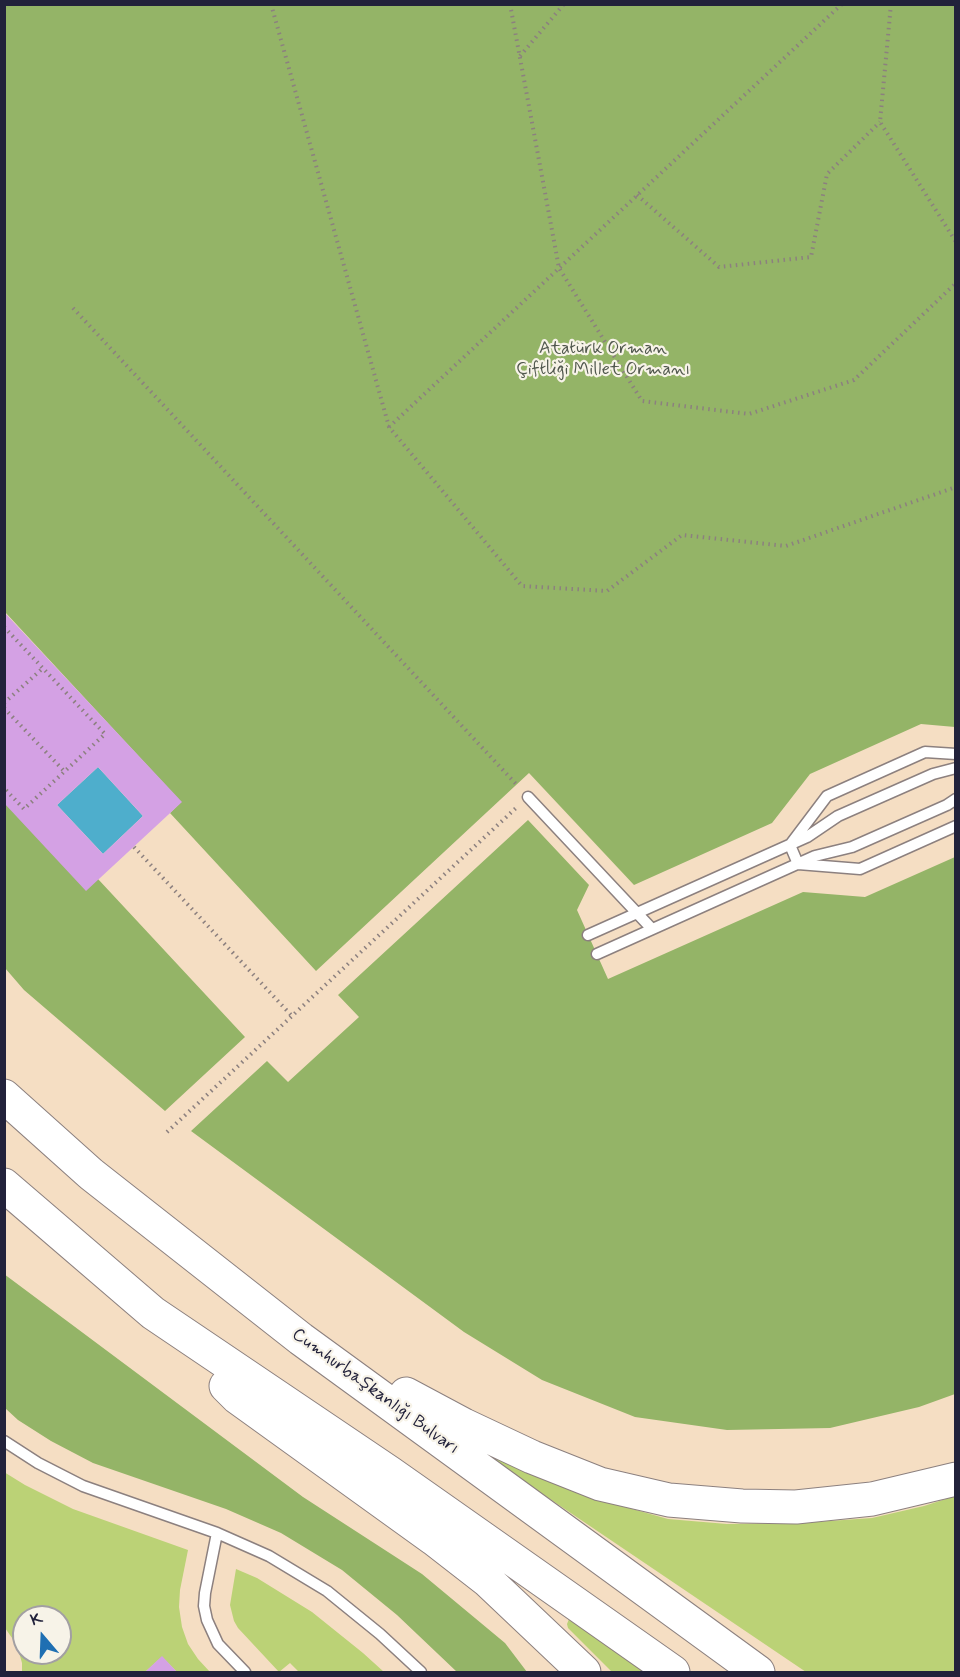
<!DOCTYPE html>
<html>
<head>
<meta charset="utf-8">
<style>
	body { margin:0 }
	#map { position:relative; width:960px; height:1677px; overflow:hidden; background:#f5dec3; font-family:Mynerve,sans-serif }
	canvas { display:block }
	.frame { position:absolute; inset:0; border:6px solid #22223b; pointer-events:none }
	.north { position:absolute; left:12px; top:1605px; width:60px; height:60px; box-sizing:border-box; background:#f7f3e8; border:2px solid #a29fa3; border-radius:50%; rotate:341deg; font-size:16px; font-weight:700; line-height:24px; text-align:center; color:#22223b }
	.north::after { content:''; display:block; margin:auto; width:21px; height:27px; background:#1f6fb2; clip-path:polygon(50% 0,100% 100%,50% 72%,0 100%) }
</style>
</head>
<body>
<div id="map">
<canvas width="960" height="1677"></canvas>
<div class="frame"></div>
<div class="north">K</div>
</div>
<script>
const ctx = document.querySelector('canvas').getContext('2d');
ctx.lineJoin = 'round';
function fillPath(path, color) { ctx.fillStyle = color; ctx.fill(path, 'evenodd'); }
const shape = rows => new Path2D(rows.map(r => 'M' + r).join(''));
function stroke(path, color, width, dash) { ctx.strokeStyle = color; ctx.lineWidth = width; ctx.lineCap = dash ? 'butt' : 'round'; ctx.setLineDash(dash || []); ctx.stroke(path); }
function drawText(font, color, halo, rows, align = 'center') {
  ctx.font = font + ' Mynerve,sans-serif'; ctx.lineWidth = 4.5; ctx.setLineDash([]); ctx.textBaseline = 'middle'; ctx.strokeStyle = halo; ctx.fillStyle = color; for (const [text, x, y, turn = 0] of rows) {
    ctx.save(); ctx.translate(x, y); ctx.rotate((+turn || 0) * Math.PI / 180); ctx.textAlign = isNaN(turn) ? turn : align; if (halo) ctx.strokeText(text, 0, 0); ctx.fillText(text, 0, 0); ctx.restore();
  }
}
const green = shape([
	[473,1447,597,1499,668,1519,727,1524,801,1523,872,1518,924,1506,955,1496,955,1672,806,1672],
	[4,1472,25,1485,73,1509,188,1550,180,1590,179,1607,182,1627,188,1644,198,1659,210,1672,177,1672,162,1657,145,1672,22,1672,22,1663,17,1645,5,1628],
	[24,1617,60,1617,60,1653,24,1653],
	[236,1569,257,1578,312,1612,363,1653,384,1672,299,1672,290,1663,279,1672,238,1628,234,1621,230,1605],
	[569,1619,672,1672,612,1672,568,1628,567,1624]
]);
const forest = shape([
	[5,5,955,5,955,727,921,724,810,774,772,823,634,885,529,773,316,971,170,813,181,802,5,612],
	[5,803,98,879,245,1037,165,1111,24,990,5,968],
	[528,820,589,885,577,910,608,979,803,892,865,897,955,857,955,1394,919,1407,830,1428,727,1430,635,1417,542,1380,464,1332,191,1131,267,1061,288,1082,359,1017,338,995],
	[4,1274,303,1497,422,1574,505,1643,527,1672,457,1672,397,1615,342,1570,281,1533,226,1509,93,1463,51,1441,18,1420,5,1408]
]);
const water = shape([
	[98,767,143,816,103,854,57,805]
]);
const building = shape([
	[4,612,182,802,86,891,4,803],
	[98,767,143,816,103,854,57,805],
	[162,1656,177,1672,145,1672]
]);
const path = shape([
	[271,4,389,427,522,586,607,591,682,535,786,546,956,487],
	[510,4,559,268,642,401,749,414,854,380,956,283],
	[891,4,880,122,956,242],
	[520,56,564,4],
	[637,195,719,267,811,257,827,174,880,122],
	[73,308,516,784],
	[389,427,842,4],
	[4,627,105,734,24,809,4,788],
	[4,703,43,668],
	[4,708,64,771],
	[134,847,292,1016],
	[167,1132,516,808]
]);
const service = shape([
	[956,754,925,752,827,796,790,845,798,864,860,869,956,826],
	[528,797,652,929],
	[588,935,807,837,838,816,933,774,956,768],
	[597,954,815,856,852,847,947,805,956,799],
	[4,1441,38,1463,83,1486,217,1533,269,1556,327,1591,380,1634,421,1672],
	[217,1533,205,1593,204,1606,207,1620,218,1644,245,1672]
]);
const primary = shape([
	[4,1096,91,1174,301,1339,758,1672],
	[4,1185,153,1313,390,1473,673,1672],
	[226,1386,237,1397,434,1539,488,1581,584,1672],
	[406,1394,464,1425,532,1457,600,1484,669,1500,742,1506,796,1507,872,1499,956,1479]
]);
const parkNames = [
	["Atatürk Orman",603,349],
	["Çiftliği Millet Ormanı",603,370]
];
const streetNames = [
	["Cumhurbaşkanlığı Bulvarı",375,1392,36]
];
fillPath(green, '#bbd276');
fillPath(forest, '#94b467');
fillPath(water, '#4eaecc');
fillPath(building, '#d4a1e4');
stroke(service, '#8c807f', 13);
stroke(primary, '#8c807f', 35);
stroke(path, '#8c807f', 4, [1.5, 4.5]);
stroke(service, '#fff', 10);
stroke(primary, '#fff', 33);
drawText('18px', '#50574d', '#f7f3e8', parkNames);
drawText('18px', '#22223b', '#f7f3e8', streetNames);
</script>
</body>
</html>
